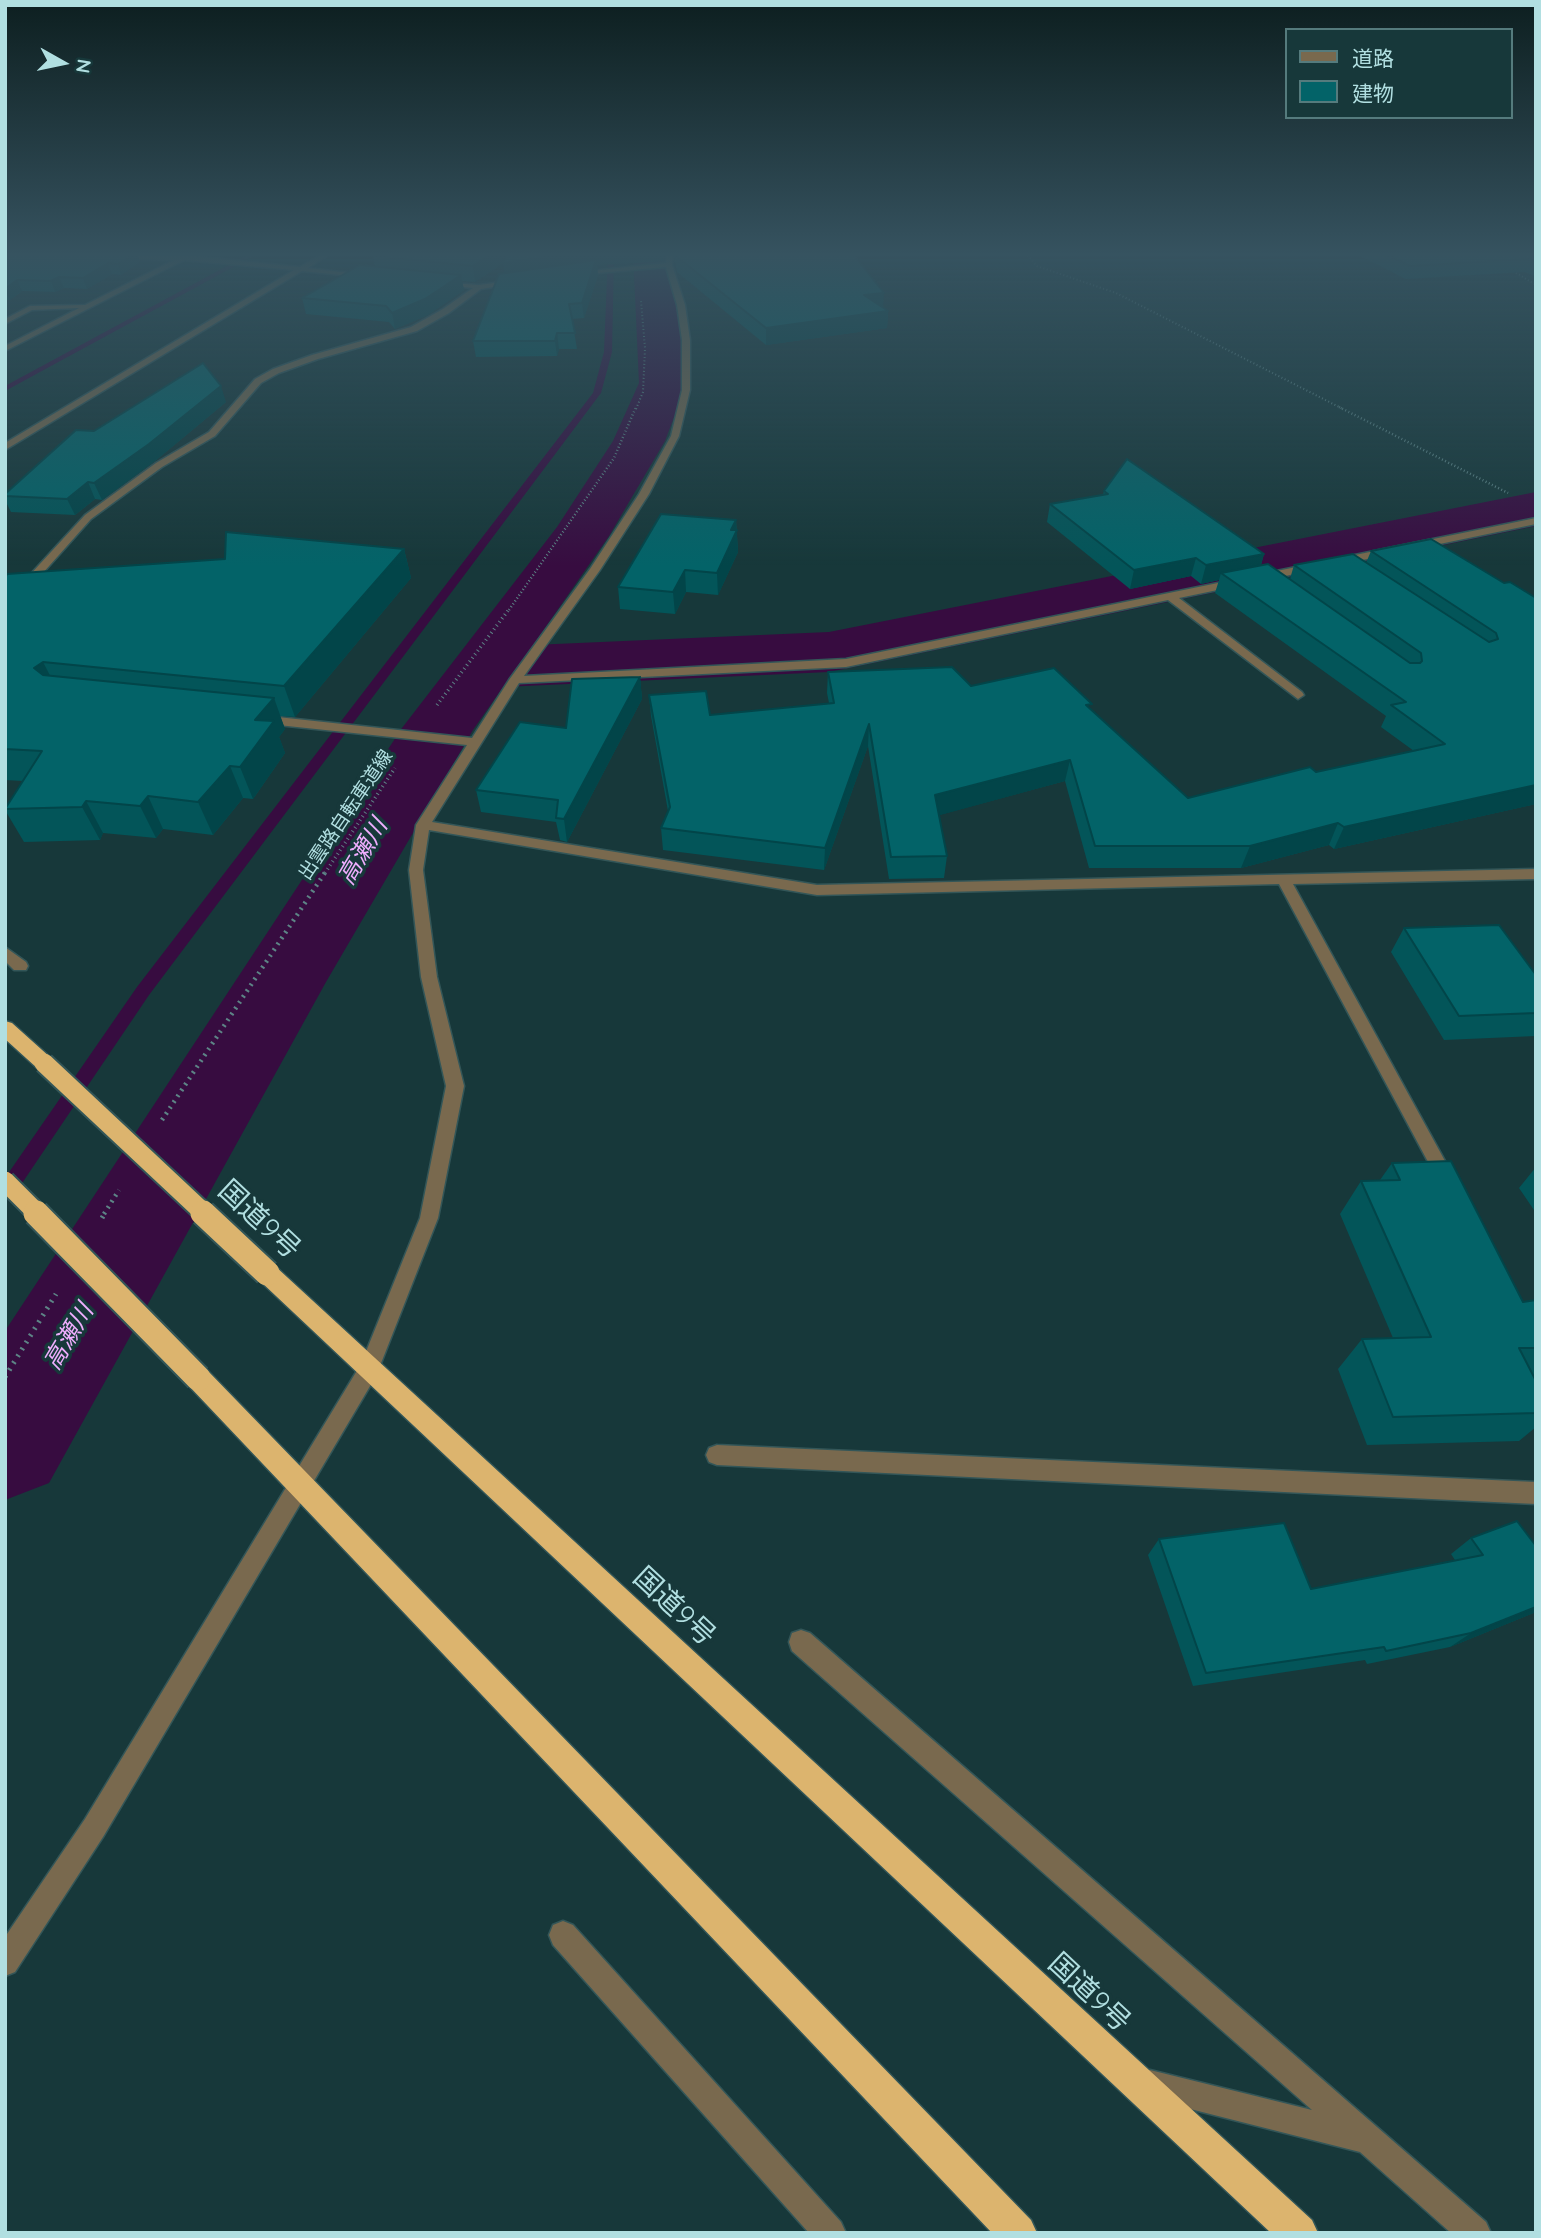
<!DOCTYPE html>
<html>
<head>
<meta charset="utf-8">
<style>
	body { margin:0 }
	#map { position:relative; width:1541px; height:2238px; overflow:hidden; background:#17383a; font-family:Quicksand,"Noto Sans JP",sans-serif }
	canvas { display:block }
	.frame { position:absolute; inset:0; border:7px solid #b1dfe1; pointer-events:none }
	.legend { position:absolute; left:1285px; top:28px; width:228px; height:91px; box-sizing:border-box; background:#17383a; border:2px solid #557b7d; margin:0; padding:9px 12px; list-style:none; font-size:21px; color:#b1dfe1 }
	.legend li { display:flex; align-items:center; gap:14px; height:35px }
	.legend b { width:35px; border:2px solid #557b7d }
	.north { position:absolute; left:28px; top:28px; width:70px; height:70px; -webkit-text-stroke:5px #17383a; paint-order:stroke; rotate:99deg; font-size:19px; font-weight:700; line-height:28px; text-align:center; color:#b1dfe1 }
	.north::after { content:''; display:block; margin:auto; width:24px; height:32px; background:#b1dfe1; clip-path:polygon(50% 0,100% 100%,50% 72%,0 100%) }
</style>
</head>
<body>
<div id="map">
<canvas width="1541" height="2238"></canvas>
<div class="frame"></div>
<ul class="legend">
<li><b style="height:9px;background:#79694e"></b>道路</li>
<li><b style="height:19px;background:#036368"></b>建物</li>
</ul>
<div class="north">N</div>
</div>
<script>
const ctx = document.querySelector('canvas').getContext('2d');
ctx.lineJoin = 'round';
const shape = rows => new Path2D(rows.map(r => 'M' + r).join(''));
function fillPath(path, color) { ctx.fillStyle = color; ctx.fill(path, 'evenodd'); }
function stroke(path, color, width, dash) { ctx.strokeStyle = color; ctx.lineWidth = width; ctx.lineCap = dash ? 'butt' : 'round'; ctx.setLineDash(dash || []); ctx.stroke(path); }
function drawText(font, color, halo, rows, align = 'center') {
  ctx.font = font + ' Quicksand,"Noto Sans JP",sans-serif'; ctx.lineWidth = 7; ctx.setLineDash([]); ctx.textBaseline = 'middle'; ctx.strokeStyle = halo; ctx.fillStyle = color; for (const [text, x, y, turn = 0] of rows) {
    ctx.save(); ctx.translate(x, y); ctx.rotate((+turn || 0) * Math.PI / 180); ctx.textAlign = isNaN(turn) ? turn : align; if (halo) ctx.strokeText(text, 0, 0); ctx.fillText(text, 0, 0); ctx.restore();
  }
}
const stream = shape([
	[251,253,259,253,5,391,5,386,251,253],
	[608,253,614,253,612,352,601,393,149,995,12,1198,5,1200,5,1178,137,987,593,393,604,352,608,253]
]);
const river = shape([
	[633,253,671,253,687,383,665,441,609,536,533,645,829,632,1536,492,1536,526,829,672,503,687,473,730,326,982,49,1483,5,1500,5,1331,402,728,557,527,613,441,639,383,633,253]
]);
const pathFar4 = shape([
	[1025,253,1037,266,1116,293,1343,409],
	[1513,271,1536,285],
	[636,409,643,392,645,348,641,301]
]);
const pathFar3 = shape([
	[1339,407,1508,493],
	[509,610,614,458,636,407]
]);
const pathFar2 = shape([
	[437,705,510,608],
	[325,873,395,768]
]);
const pathFar1 = shape([
	[162,1120,326,871],
	[104,1214,119,1190]
]);
const path = shape([
	[102,1218,105,1213],
	[5,1377,56,1294]
]);
const minor = shape([
	[324,253,331,253,308,268,373,276,370,278,302,271,5,450,5,443,294,270,184,260,5,351,5,346,79,308,32,310,5,324,5,319,30,306,85,305,174,260,113,258,115,255,192,256,300,267,324,253],
	[667,253,673,253,672,265,685,305,690,340,690,390,679,436,649,494,600,570,524,676,846,659,1536,518,1536,524,1179,598,1302,692,1304,695,1298,699,1168,600,846,667,519,683,432,822,817,885,1536,869,1536,879,1293,884,1456,1181,1453,1186,1447,1188,1441,1186,1279,884,817,895,429,830,423,870,437,977,464,1086,438,1218,376,1376,103,1837,15,1972,5,1976,5,1937,85,1819,361,1364,420,1218,446,1086,421,977,409,870,416,825,467,745,259,723,253,719,259,715,472,738,509,680,590,569,639,494,671,436,682,390,682,340,677,305,666,267,575,275,572,273,666,263,667,253],
	[516,280,518,283,481,289,449,313,417,331,318,359,279,373,261,383,215,436,162,467,91,519,25,593,11,623,5,626,5,611,16,590,85,515,156,463,209,432,255,379,273,369,312,355,411,327,443,309,473,288,440,285,438,282,479,285,516,280],
	[5,947,26,962,28,966,26,970,14,970,5,961,5,947],
	[717,1445,1536,1482,1536,1504,717,1465,709,1462,706,1455,709,1448,717,1445],
	[801,1630,810,1633,1486,2222,1491,2233,1451,2233,1360,2152,1139,2096,1135,2085,1139,2074,1150,2070,1312,2110,792,1651,789,1642,792,1633,801,1630],
	[563,1921,573,1925,841,2222,846,2233,809,2233,553,1945,549,1935,553,1925,563,1921]
]);
const highway = shape([
	[5,1021,12,1023,51,1058,54,1063,51,1068,44,1070,37,1068,5,1039,5,1021],
	[267,1263,275,1266,1312,2220,1318,2233,1271,2233,259,1280,255,1273,259,1266,267,1263],
	[198,1367,207,1370,1031,2220,1037,2233,992,2233,189,1386,186,1378,189,1370,198,1367]
]);
const highwayBridgeFar1 = shape([
	[44,1063,205,1214],
	[5,1181,38,1214]
]);
const highwayBridge = shape([
	[36,1213,198,1378],
	[203,1213,267,1273]
]);
const wall = shape([
	[5,253,140,262,121,275,112,274,87,289,64,288,55,292,22,291,10,300,5,300],
	[380,253,665,253,664,261,597,265,598,275,584,318,572,319,577,349,559,349,557,356,476,357,473,341,505,273,503,263,475,282,462,281,464,290,428,315,395,329,389,322,306,314,302,298,375,266,373,256],
	[673,253,852,253,883,308,888,311,887,328,766,345,677,272],
	[1354,253,1536,253,1536,277,1525,272,1406,279],
	[226,402,155,461,102,500,95,499,75,515,11,512,5,500,5,494,94,431],
	[1104,491,1264,554,1261,565,1290,579,1294,565,1366,563,1371,551,1504,583,1536,598,1536,804,1334,849,1329,845,1241,868,1089,868,1065,781,939,815,947,856,944,878,889,879,868,746,824,870,663,850,661,828,668,811,651,716,649,695,710,715,829,703,827,693,828,672,971,686,1091,710,1188,798,1414,751,1381,727,1386,716,1215,593,1219,580,1201,584,1191,576,1130,589,1047,522,1050,504,1103,495],
	[736,520,738,552,718,595,686,592,675,614,620,609,618,587],
	[404,549,411,578,295,717,280,716,285,729,279,737,285,753,253,799,243,798,213,835,163,829,156,838,103,833,100,840,24,842,5,810,23,781,5,780,5,578],
	[640,677,642,699,567,842,560,840,556,822,481,812,476,790],
	[1404,928,1536,975,1536,1036,1444,1040,1391,952],
	[1392,1163,1523,1302,1536,1300,1536,1377,1534,1377,1536,1381,1536,1427,1519,1441,1367,1445,1338,1369,1362,1339,1393,1338,1340,1214,1361,1181,1380,1180],
	[1536,1167,1536,1213,1519,1188],
	[1471,1538,1536,1612,1450,1647,1367,1664,1365,1660,1193,1686,1148,1555,1159,1539,1311,1589,1455,1560,1451,1554]
]);
const shadedWall = shape([
	[135,253,137,253,140,262,121,275,118,264],
	[492,253,665,253,664,261,597,265,598,275,584,318,582,303,505,279,503,263,475,282,473,266],
	[108,263,112,274,87,289,83,278],
	[461,275,464,290,428,315,395,329,392,313],
	[59,277,64,288,55,292,51,281],
	[17,280,22,291,10,300,5,289],
	[884,293,883,309,864,295],
	[888,311,887,328,766,345,766,328],
	[557,333,559,349,557,356,555,341],
	[221,386,226,402,155,461,102,500,94,483],
	[88,482,95,499,75,515,67,499],
	[736,520,738,552,718,595,717,573,731,530],
	[404,549,411,578,295,717,284,686],
	[1264,554,1259,572,1221,573,1219,580,1201,584,1206,565],
	[1196,558,1191,576,1130,589,1134,570],
	[685,570,686,592,675,614,673,592],
	[43,662,59,693,34,668],
	[640,677,642,699,567,842,564,819],
	[274,698,285,729,279,737,285,753,253,799,240,767,255,720],
	[869,724,868,746,824,870,825,848],
	[1070,760,1065,781,933,817,935,795],
	[230,766,243,798,213,835,198,802],
	[1536,785,1536,804,1334,849,1344,827],
	[148,796,163,829,156,838,140,806],
	[86,801,103,833,100,840,82,807],
	[1338,823,1329,845,1241,868,1250,846],
	[1536,1607,1536,1612,1450,1647,1471,1633]
]);
const building = shape([
	[5,253,135,253,118,264,108,263,83,278,59,277,51,281,17,280,5,289,5,253],
	[380,253,492,253,473,266,373,256,380,253],
	[507,253,573,253,503,263,507,253],
	[676,253,852,253,884,293,864,295,888,311,766,328,676,256,676,253],
	[1383,253,1536,253,1536,262,1530,259,1410,266,1383,253],
	[596,260,582,303,569,304,575,333,557,333,555,341,473,341,499,274,596,260],
	[360,265,461,275,425,299,392,313,386,306,302,298,360,265],
	[203,363,221,386,149,444,94,483,88,482,67,499,5,496,5,494,76,430,94,431,203,363],
	[1127,459,1264,554,1206,565,1196,558,1134,570,1050,504,1108,494,1104,491,1127,459],
	[661,514,736,520,731,530,737,530,717,573,685,570,673,592,618,587,661,514],
	[226,532,404,549,284,686,43,662,34,668,43,675,274,698,255,720,274,721,240,767,230,766,198,802,148,796,140,806,86,801,82,807,5,809,42,751,5,749,5,578,7,574,225,559,226,532],
	[1431,539,1504,583,1510,582,1536,598,1536,785,1344,827,1338,823,1250,846,1095,846,1070,760,935,795,947,856,891,857,869,724,825,848,661,828,670,807,649,695,706,691,710,715,834,703,828,672,952,667,971,686,1054,668,1092,704,1086,705,1188,798,1310,767,1316,772,1445,744,1391,705,1406,702,1221,573,1268,564,1410,663,1420,663,1422,661,1421,653,1294,565,1353,554,1489,642,1498,639,1496,633,1371,551,1431,539],
	[640,677,564,819,556,818,558,800,476,790,520,722,566,728,572,679,640,677],
	[1499,925,1536,975,1536,1013,1459,1016,1404,928,1499,925],
	[1451,1161,1523,1302,1536,1300,1536,1348,1519,1348,1536,1381,1536,1413,1393,1417,1362,1339,1431,1337,1361,1181,1400,1180,1392,1163,1451,1161],
	[1517,1521,1536,1546,1536,1607,1471,1633,1386,1651,1384,1647,1206,1673,1159,1539,1284,1523,1311,1589,1483,1555,1471,1538,1517,1521]
]);
const farStreetnames = [
	["出雲路自転車道線",346,815,-56]
];
const waterNames = [
	["高瀬川",363,852,-59],
	["高瀬川",69,1337,-59]
];
const nearStreetnames = [
	["国道9号",259,1220,43],
	["国道9号",674,1607,43],
	["国道9号",1089,1993,43]
];
fillPath(stream, '#370c40');
fillPath(river, '#370c40');
stroke(minor, '#335658', 3);
stroke(highway, '#335658', 3);
stroke(pathFar4, '#5d8486', 2, [1, 2.5]);
stroke(pathFar3, '#5d8486', 2.5, [1, 2.5]);
stroke(pathFar2, '#5d8486', 3.5, [1, 3.5]);
stroke(pathFar1, '#5d8486', 4.5, [2, 5]);
stroke(path, '#5d8486', 5, [2, 6]);
fillPath(minor, '#79694e');
fillPath(highway, '#dcb46e');
stroke(highwayBridgeFar1, '#335658', 23, []);
stroke(highwayBridge, '#335658', 29, []);
stroke(highwayBridgeFar1, '#dcb46e', 19);
stroke(highwayBridge, '#dcb46e', 25);
fillPath(wall, '#035559');
fillPath(shadedWall, '#024549');
fillPath(building, '#036368');
stroke(building, '#024549', 2);
const sky = ctx.createLinearGradient(0, 0, 0, 566);
sky.addColorStop(0, '#0d1f20');
sky.addColorStop(0.45, '#365360');
sky.addColorStop(1, '#36536000');
ctx.fillStyle = sky;
ctx.fillRect(0, 0, 1541, 566);
drawText('19px', '#b1dfe1', '#17383a', farStreetnames);
drawText('italic 24px', '#eeadfd', '#17383a', waterNames);
drawText('28px', '#b1dfe1', '#17383a', nearStreetnames);
</script>
</body>
</html>
